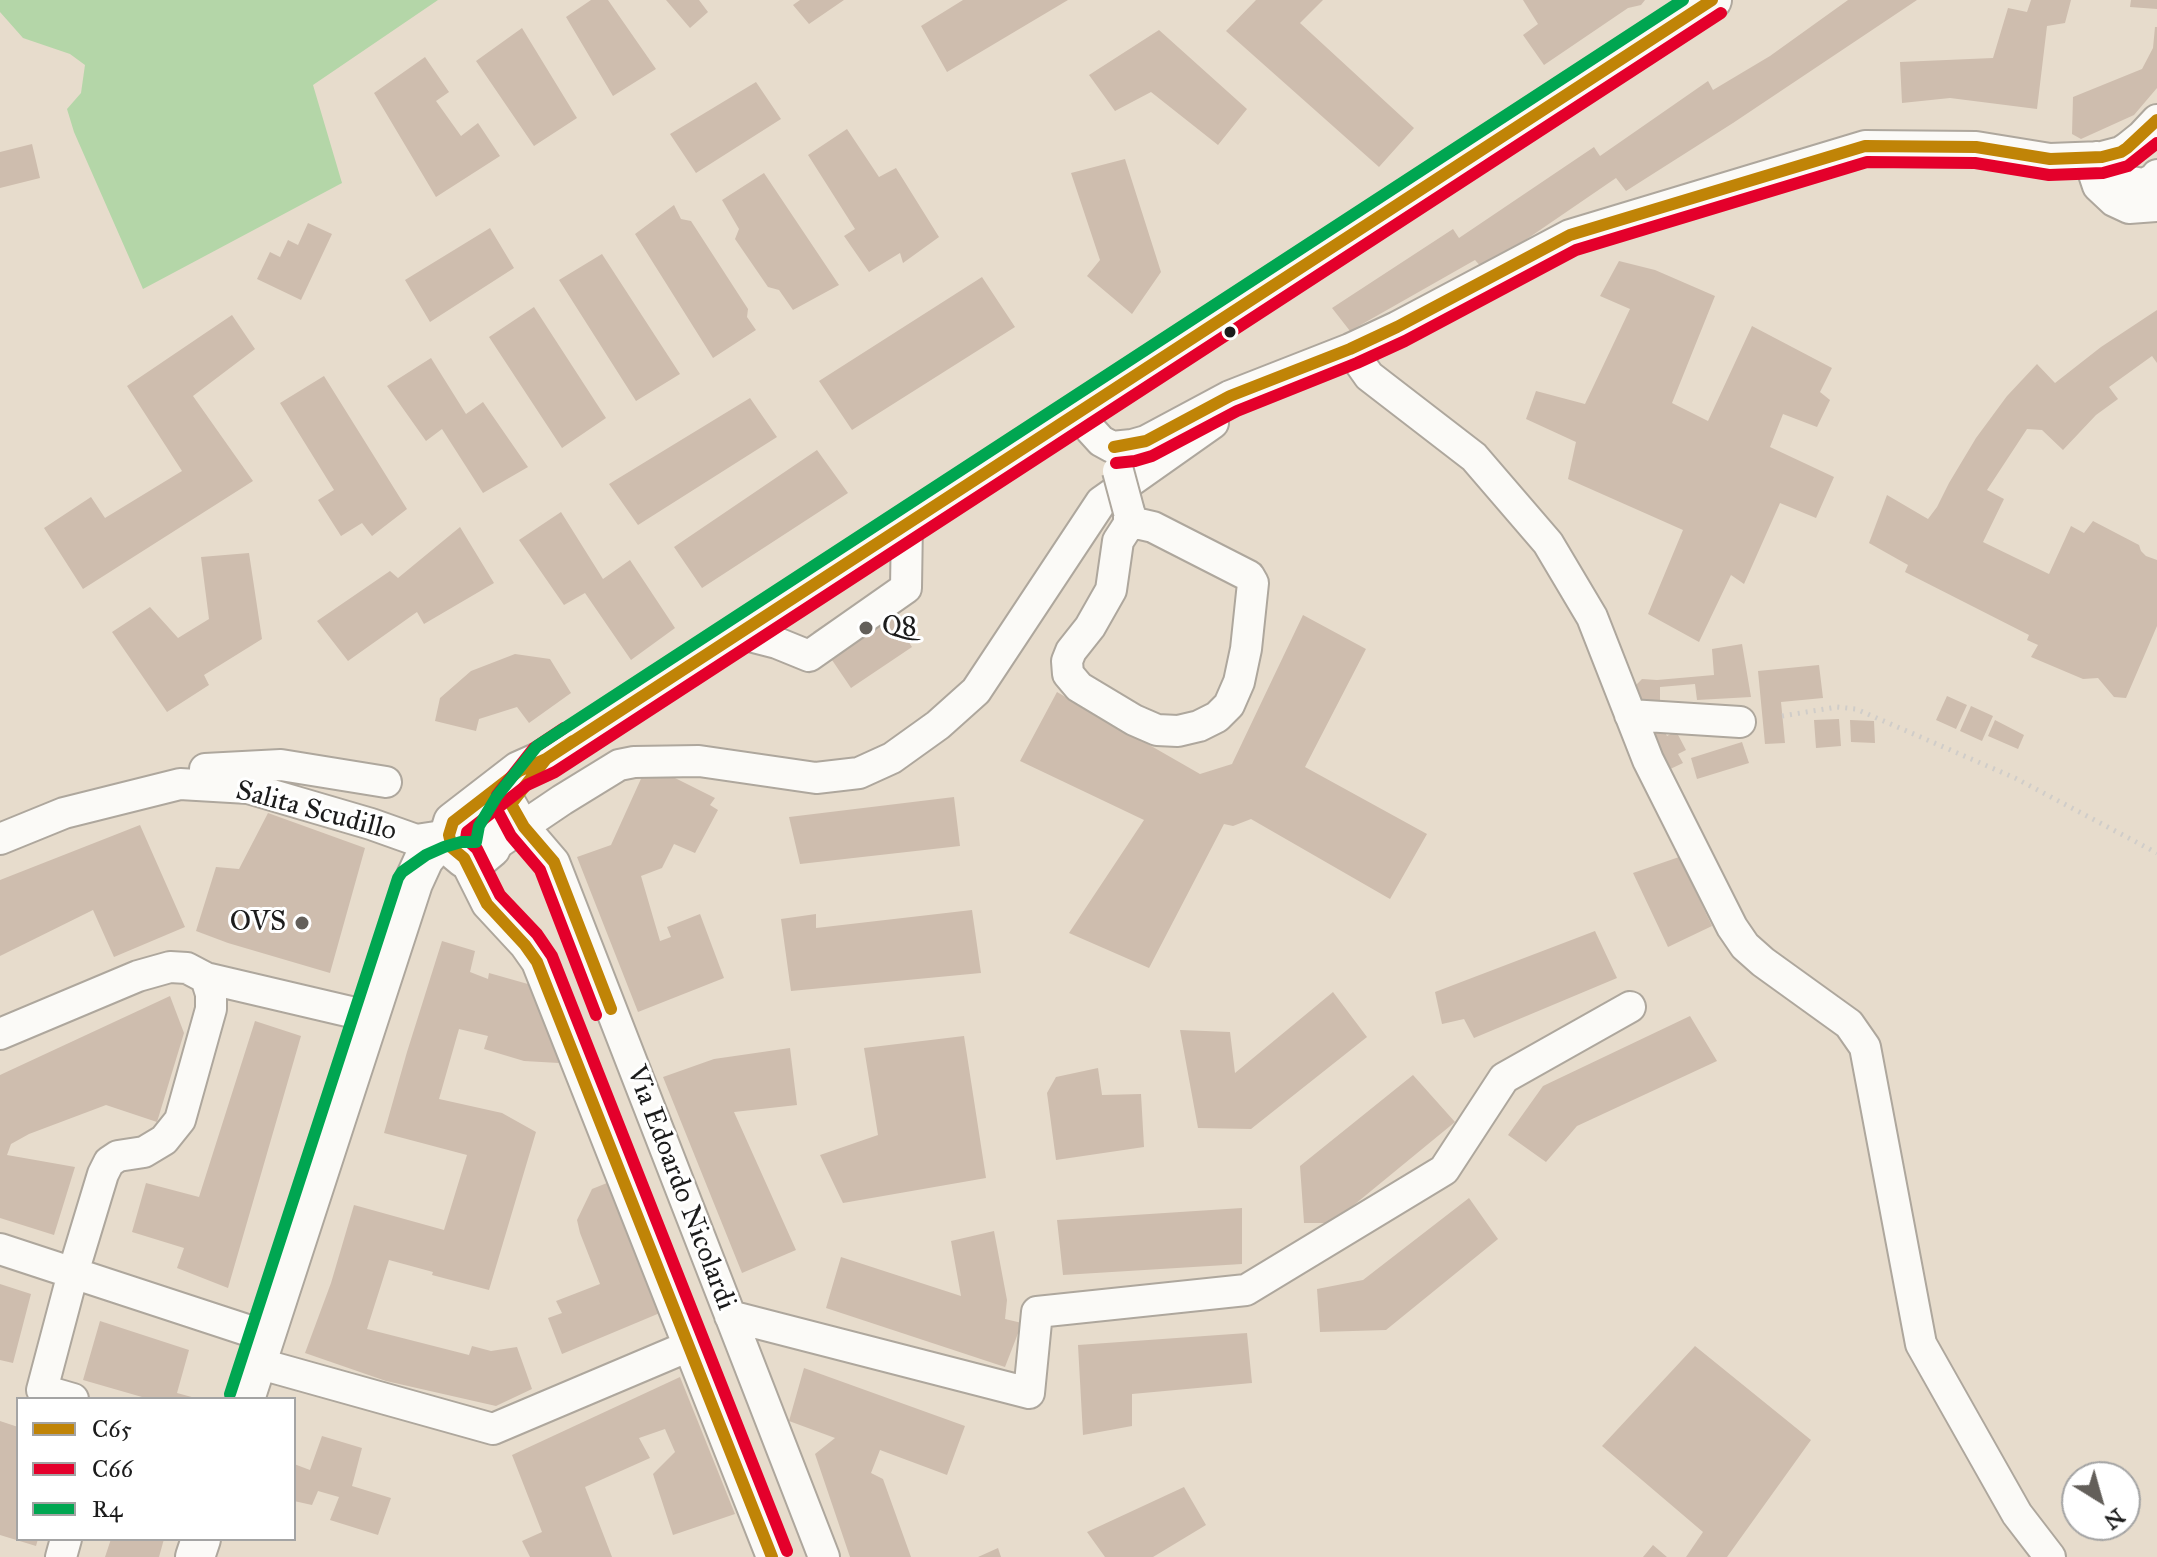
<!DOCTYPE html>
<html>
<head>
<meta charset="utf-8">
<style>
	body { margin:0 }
	#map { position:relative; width:2157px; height:1557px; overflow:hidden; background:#e7dccc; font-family:"IM FELL Great Primer",serif }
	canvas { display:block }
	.legend { position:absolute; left:16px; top:1397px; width:280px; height:144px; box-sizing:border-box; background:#fff; border:2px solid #a4a4a4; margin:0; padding:10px 14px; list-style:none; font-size:24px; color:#1c1c1c }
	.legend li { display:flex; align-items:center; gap:16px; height:40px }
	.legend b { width:40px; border:2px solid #a4a4a4 }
	.north { position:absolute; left:2061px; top:1461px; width:80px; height:80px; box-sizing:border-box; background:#fff; border:2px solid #a4a4a4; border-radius:50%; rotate:143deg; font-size:22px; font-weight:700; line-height:32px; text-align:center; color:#1c1c1c }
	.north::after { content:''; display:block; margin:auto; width:28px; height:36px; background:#635f5a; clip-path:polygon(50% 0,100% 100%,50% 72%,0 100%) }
</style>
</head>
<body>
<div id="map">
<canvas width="2157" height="1557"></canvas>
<ul class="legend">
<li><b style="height:10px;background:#c08407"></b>C65</li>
<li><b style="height:10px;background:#e4002b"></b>C66</li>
<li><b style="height:10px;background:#00a651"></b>R4</li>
</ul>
<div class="north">N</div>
</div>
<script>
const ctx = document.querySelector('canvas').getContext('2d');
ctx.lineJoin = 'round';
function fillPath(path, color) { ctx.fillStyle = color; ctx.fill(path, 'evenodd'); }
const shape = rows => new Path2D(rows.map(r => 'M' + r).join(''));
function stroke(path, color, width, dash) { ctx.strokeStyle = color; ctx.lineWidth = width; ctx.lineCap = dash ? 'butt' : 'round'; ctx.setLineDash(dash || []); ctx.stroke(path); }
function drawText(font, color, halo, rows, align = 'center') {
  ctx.font = font + ' "IM FELL Great Primer",serif'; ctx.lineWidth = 6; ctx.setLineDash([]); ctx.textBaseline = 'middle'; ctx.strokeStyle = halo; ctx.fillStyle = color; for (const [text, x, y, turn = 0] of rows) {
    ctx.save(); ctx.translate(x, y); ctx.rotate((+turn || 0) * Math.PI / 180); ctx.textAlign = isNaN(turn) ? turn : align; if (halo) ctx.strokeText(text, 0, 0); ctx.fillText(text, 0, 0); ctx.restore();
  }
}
const green = shape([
	[0,0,438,0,313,85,342,183,143,289,74,132,67,109,81,93,85,65,70,54,23,38,0,12]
]);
const building = shape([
	[591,0,608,0,656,69,613,96,566,17],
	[666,0,699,0,708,12,690,28],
	[800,0,844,0,809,24,793,5],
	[963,0,1068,0,947,72,921,26],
	[1256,0,1323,0,1300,23,1414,128,1379,167,1226,31],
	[1523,0,1645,0,1641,5,1628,8,1544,65,1523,35,1538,24],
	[1848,0,1917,0,1733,123,1626,191,1616,178,1483,269,1475,260,1350,331,1332,308,1453,229,1459,238,1594,147,1600,156,1708,81,1713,90,1770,56],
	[2031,0,2071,0,2065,23,2047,26,2037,109,1950,98,1902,103,1900,62,1993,58,2008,8,2027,12],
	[2131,0,2157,0,2157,9,2130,7],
	[2155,27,2157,27,2157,88,2134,115,2081,139,2072,134,2073,97,2142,69,2153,48],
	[522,28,577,118,534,146,476,61],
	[1159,30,1247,109,1218,145,1151,92,1115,111,1089,75],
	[425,57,449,92,436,101,461,136,478,123,500,156,436,197,374,93],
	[756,82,781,119,696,173,670,134],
	[847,129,879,177,896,168,939,237,903,263,900,253,869,272,844,236,855,229,808,155],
	[32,144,40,178,0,188,0,152],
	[1125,159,1161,272,1132,314,1087,276,1100,260,1071,173],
	[764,173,839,285,793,310,779,290,768,287,735,239,739,229,722,200],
	[674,205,681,219,691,221,748,309,747,317,756,330,713,358,635,234],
	[308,223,332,234,301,300,257,279,270,252,280,257,288,240,298,245],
	[490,228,514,268,430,322,405,280],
	[602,254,680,374,636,401,559,280],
	[1619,261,1655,270,1715,296,1672,403,1708,421,1752,326,1832,368,1820,392,1830,400,1817,427,1783,414,1770,447,1834,477,1816,518,1780,503,1744,584,1731,575,1699,642,1648,614,1683,530,1568,479,1576,442,1526,419,1536,391,1585,404,1630,309,1600,296],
	[982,277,1015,327,852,430,819,381],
	[534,307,606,418,562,448,489,337],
	[2157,310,2157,363,2152,356,2109,387,2118,399,2096,415,2063,450,2042,430,2027,429,1987,490,2004,499,1983,542,2049,574,2071,526,2084,533,2093,521,2139,545,2141,551,2146,556,2157,560,2157,626,2126,698,2114,697,2098,678,2083,679,2031,657,2038,645,2027,640,2029,635,1905,572,1908,565,1869,543,1887,495,1928,519,1937,507,1949,483,1976,438,2007,396,2037,364,2055,383,2101,347],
	[232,315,255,349,193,396,253,481,83,589,44,528,91,497,105,518,182,471,127,386],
	[431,358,466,414,483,402,528,467,483,493,442,429,426,441,387,386],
	[324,376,407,509,372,536,362,523,341,536,318,500,334,490,280,403],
	[750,398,777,437,638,525,609,484],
	[817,450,848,493,702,588,674,547],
	[561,512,603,579,630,560,675,628,631,660,585,593,564,605,519,540],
	[460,527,494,583,424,624,417,612,348,661,317,621,390,571,398,578],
	[249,553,262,639,204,675,209,685,167,712,112,632,150,607,178,638,209,619,201,557],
	[875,591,912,647,851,688,813,632],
	[1303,615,1366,649,1305,767,1427,834,1390,899,1251,819,1233,826,1224,824,1149,968,1069,933,1144,820,1020,761,1057,692,1200,774,1232,764],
	[1742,644,1751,697,1697,700,1695,684,1660,687,1660,700,1632,701,1631,690,1642,679,1657,680,1714,675,1712,649],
	[515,654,550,659,571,693,529,723,517,707,479,719,476,731,435,721,440,698,471,671],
	[1819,665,1823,698,1781,702,1785,743,1765,744,1758,671],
	[1947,696,1967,705,1956,729,1936,720],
	[1971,706,1993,716,1982,741,1960,731],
	[1839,719,1841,746,1816,748,1814,720],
	[1850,720,1874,721,1875,743,1851,742],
	[1995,720,2024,735,2018,749,1988,736],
	[1660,722,1667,736,1676,731,1686,750,1678,754,1683,763,1666,771,1646,729],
	[1742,742,1749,763,1697,779,1691,758],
	[645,770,659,770,715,798,710,805,718,810,695,853,674,844,662,868,641,876,660,941,671,937,667,927,700,914,724,978,638,1012,577,857,611,845],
	[954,797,960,846,800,864,789,817],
	[268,813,365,848,330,973,228,943,196,931,216,867,239,869],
	[140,825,185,927,114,957,93,910,0,956,0,880],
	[1679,857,1712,926,1668,947,1633,873],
	[972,910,981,973,791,991,781,919,816,914,816,928],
	[1595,931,1617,978,1474,1038,1464,1019,1442,1024,1435,992],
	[442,941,475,951,470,972,488,979,489,973,535,986,559,1063,524,1061,484,1049,488,1036,459,1029,439,1099,502,1113,536,1132,489,1290,432,1275,433,1272,389,1260,367,1329,469,1355,472,1346,491,1351,517,1347,532,1389,496,1406,386,1381,305,1353,331,1283,354,1205,444,1230,467,1155,384,1133,407,1052],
	[1333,992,1367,1037,1251,1129,1198,1128,1180,1030,1230,1032,1235,1073],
	[170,996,184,1033,157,1122,106,1105,29,1134,11,1144,7,1155,75,1167,54,1235,0,1218,0,1075],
	[1690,1016,1717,1061,1577,1126,1546,1162,1508,1135,1543,1086],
	[255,1021,301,1036,228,1288,177,1268,184,1248,132,1232,146,1183,199,1197],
	[964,1036,986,1178,843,1203,820,1155,878,1135,864,1048],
	[790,1048,797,1105,734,1112,796,1250,742,1273,663,1077,714,1059],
	[1098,1068,1102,1095,1141,1094,1144,1147,1056,1160,1047,1093,1056,1077],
	[1413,1075,1455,1122,1332,1223,1304,1223,1300,1166],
	[612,1181,667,1310,562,1354,548,1318,562,1313,556,1301,600,1284,580,1233,577,1220,592,1189],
	[1469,1198,1498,1239,1386,1330,1320,1332,1317,1289,1363,1280],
	[1242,1208,1242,1264,1063,1275,1057,1220],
	[994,1231,1007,1300,1005,1319,1022,1323,1005,1367,826,1308,841,1257,961,1296,951,1241],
	[0,1284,31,1294,13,1363,0,1360],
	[100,1321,189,1350,177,1393,199,1399,149,1399,83,1380],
	[1247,1333,1252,1383,1132,1394,1132,1426,1083,1435,1078,1345],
	[1695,1346,1811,1440,1727,1557,1686,1557,1703,1532,1602,1446],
	[804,1368,965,1426,947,1475,880,1450,871,1473,883,1479,911,1557,850,1557,815,1454,835,1438,789,1421],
	[680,1377,735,1514,673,1535,653,1474,675,1452,665,1429,639,1438,650,1458,585,1487,612,1557,530,1557,522,1541,542,1532,512,1455],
	[0,1421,18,1427,18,1539,38,1539,36,1546,0,1535],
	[322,1436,362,1448,352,1486,391,1498,378,1535,330,1520,339,1497,318,1491,312,1505,294,1501,294,1464,310,1470],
	[1184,1487,1206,1525,1153,1557,1105,1557,1087,1532],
	[111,1539,164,1539,159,1557,105,1557],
	[1653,1545,1667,1557,1643,1557],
	[998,1548,1001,1557,978,1557]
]);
const path = shape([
	[1782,716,1837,707,1856,709,2015,778,2157,853]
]);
const minor = shape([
	[2096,157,2094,174,2098,186,2114,201,2129,208,2157,206],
	[2102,157,2125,181,2144,184,2154,179,2157,175],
	[1350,349,1369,376,1474,457,1548,543,1592,617,1648,760,1732,927,1745,946,1763,962,1849,1024,1865,1047,1921,1344,2017,1514,2050,1557],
	[1078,411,1091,430,1101,441,1112,447,1132,445,1146,441,1230,396,1350,349,1397,327,1570,235,1865,146,1976,147,2050,159,2102,157,2121,152,2127,148,2142,136,2157,120],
	[1129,524,1140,524,1153,527,1249,576,1253,583,1246,649,1239,682,1229,705,1217,717,1199,726,1178,731,1157,730,1134,720,1079,687,1068,674,1067,661,1071,651,1090,627,1111,590,1118,541,1129,524,1129,512],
	[738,633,777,643,809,656,906,588,907,522],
	[1630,715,1740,722],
	[205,769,281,765,386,782],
	[511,804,524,827,554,862,824,1557],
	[0,839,64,813,180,784,248,788,371,824,416,840,449,835],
	[491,848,562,800,619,765,634,762,699,761,816,778,859,773,892,758,938,725,976,691,1101,502,1213,423],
	[464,858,487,904,525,945,537,962,772,1557],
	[0,1034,138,976,170,967,187,968,206,978,368,1016],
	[0,1249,265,1336],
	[730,1316,1029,1393,1037,1312,1246,1290,1444,1170,1504,1078,1630,1007],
	[257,1363,493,1429,689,1346],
	[73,1399,42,1390,73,1273,103,1174,109,1162,118,1156,144,1152,164,1140,180,1120,211,1009,211,994,206,978],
	[61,1557,66,1539]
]);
const major = shape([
	[464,815,469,814,482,816,492,826,494,833,491,848,479,858,464,858,452,848,449,835,453,822,519,771,546,759,1712,0],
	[245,1399,413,883,424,859,435,846,449,835],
	[195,1557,201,1539]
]);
const minorBridge = shape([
	[1118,471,1129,512]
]);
const bus1 = shape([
	[1114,447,1146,441,1230,396,1350,349,1397,327,1570,235,1865,146,1976,147,2050,159,2102,157,2121,152,2127,148,2157,120],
	[573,741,546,759,511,804,524,827,554,862,611,1009],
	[772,1557,537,962,525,945,487,904,464,858,452,848,449,835,453,822,519,771,546,759,1712,0]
]);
const bus2 = shape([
	[1116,463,1135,461,1152,456,1237,411,1357,363,1405,341,1576,250,1867,162,1975,163,2049,175,2103,173,2128,166,2157,143],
	[564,728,534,748,497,795,495,806,511,836,540,870,596,1015],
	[787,1551,552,956,537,934,500,895,477,849,466,839,467,832,527,785,555,772,1721,13]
]);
const bus3 = shape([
	[230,1394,398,878,402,872,426,855,444,847,461,842,476,842,479,826,497,796,537,746,1683,0]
]);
const markers = [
	[1230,332,7,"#1c1c1c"],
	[866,628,8,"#635f5a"],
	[302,923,8,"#635f5a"]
];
const poiNames = [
	["Q8",882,628],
	["OVS",286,923,"right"]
];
const streetNames = [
	["Salita Scudillo",316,812,15],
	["Via Edoardo Nicolardi",680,1188,69]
];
fillPath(green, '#b4d6a8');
fillPath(building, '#cebdae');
stroke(minor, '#aea79d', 34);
stroke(major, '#aea79d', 42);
stroke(path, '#d0cdc9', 5, [2, 6]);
stroke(minor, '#fbfaf7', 30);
stroke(major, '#fbfaf7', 38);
stroke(minorBridge, '#aea79d', 34, []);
stroke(minorBridge, '#fbfaf7', 30);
stroke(bus1, '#c08407', 12);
stroke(bus2, '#e4002b', 12);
stroke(bus3, '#00a651', 12);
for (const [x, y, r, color] of markers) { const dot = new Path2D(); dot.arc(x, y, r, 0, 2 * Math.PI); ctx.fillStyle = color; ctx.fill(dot); stroke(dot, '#fff', 3); }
drawText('28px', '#1c1c1c', '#fff', poiNames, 'left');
drawText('28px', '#1c1c1c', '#fff', streetNames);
</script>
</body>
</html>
